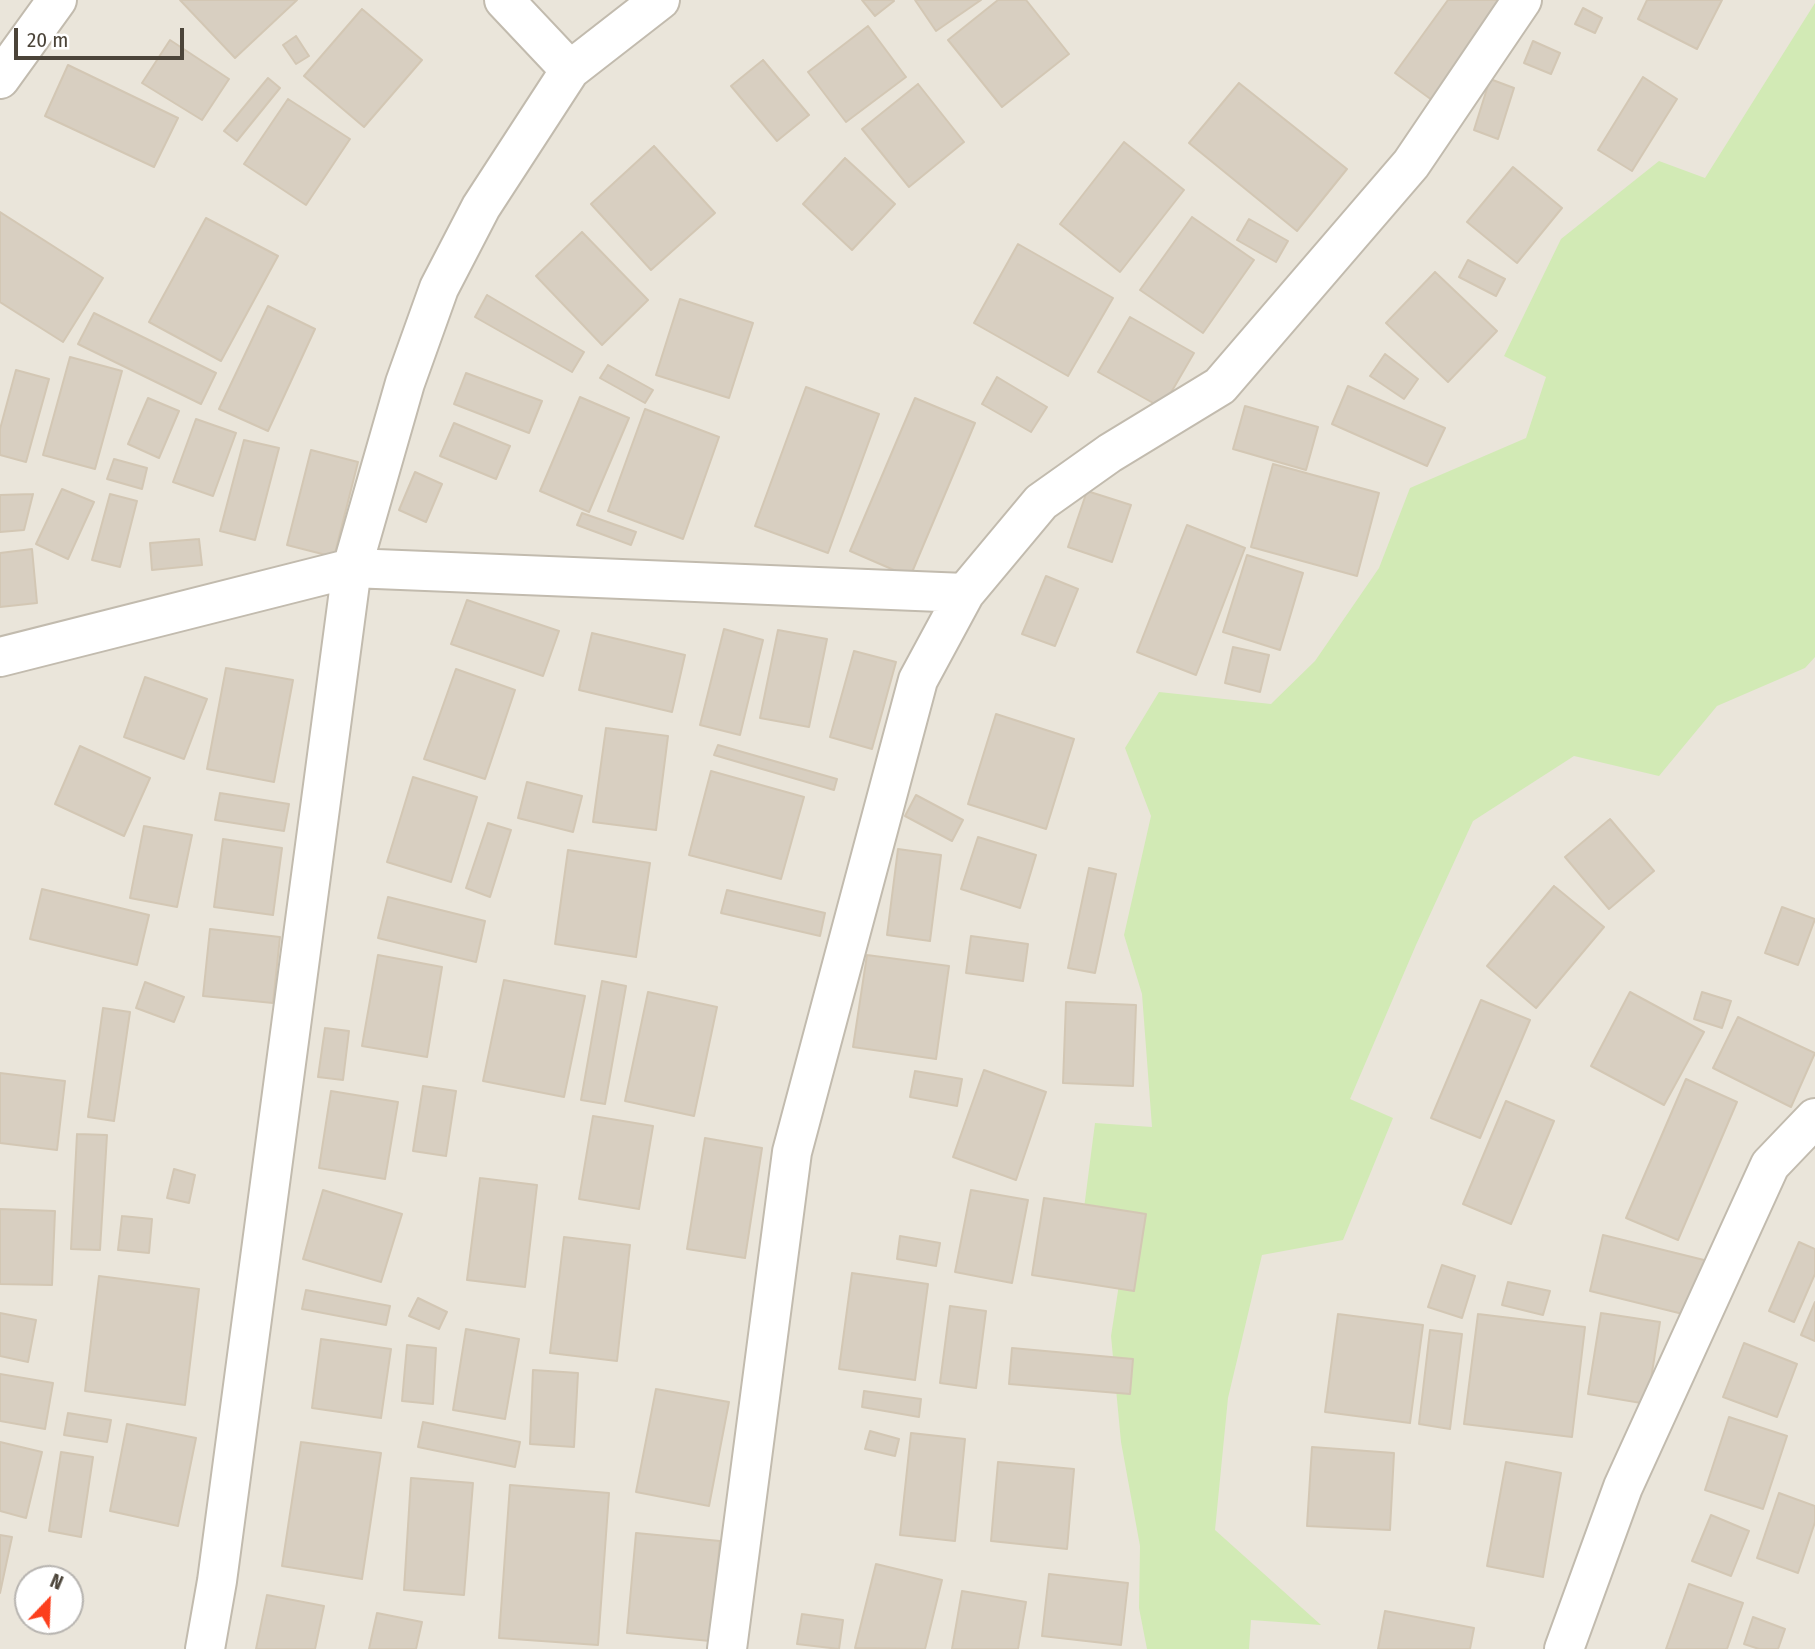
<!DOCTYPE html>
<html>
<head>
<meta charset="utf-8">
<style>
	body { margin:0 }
	#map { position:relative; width:1815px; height:1649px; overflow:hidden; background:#f6f3ec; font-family:"Fira Sans Condensed",sans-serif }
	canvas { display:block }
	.north { position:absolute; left:14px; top:1565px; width:70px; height:70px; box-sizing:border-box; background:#fff; border:2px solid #b7b4b0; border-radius:50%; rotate:23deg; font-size:19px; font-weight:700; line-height:28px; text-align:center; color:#4b4439 }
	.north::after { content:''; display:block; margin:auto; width:24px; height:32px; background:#fc3f1d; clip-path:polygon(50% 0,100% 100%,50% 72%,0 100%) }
	.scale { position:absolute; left:14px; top:28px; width:170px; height:32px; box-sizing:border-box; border:4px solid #4b4439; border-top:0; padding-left:9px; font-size:21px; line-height:24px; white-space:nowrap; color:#4b4439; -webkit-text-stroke:5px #fff; paint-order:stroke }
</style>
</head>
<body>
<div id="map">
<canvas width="1815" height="1649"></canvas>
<div class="north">N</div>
<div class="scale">20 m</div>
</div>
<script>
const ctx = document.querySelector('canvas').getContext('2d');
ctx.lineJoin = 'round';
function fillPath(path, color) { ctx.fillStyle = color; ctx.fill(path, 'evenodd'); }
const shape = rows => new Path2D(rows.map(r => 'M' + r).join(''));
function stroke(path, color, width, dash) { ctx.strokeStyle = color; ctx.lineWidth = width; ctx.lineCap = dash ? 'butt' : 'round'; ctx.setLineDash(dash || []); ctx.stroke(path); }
const residential = shape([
	[0,0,1815,0,1815,1649,0,1649],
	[28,1579,70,1579,70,1621,28,1621]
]);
const green = shape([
	[1815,3,1815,657,1805,668,1717,706,1659,776,1574,756,1473,821,1416,945,1350,1099,1393,1118,1343,1240,1262,1255,1228,1398,1215,1530,1321,1625,1251,1620,1249,1649,1147,1649,1139,1608,1140,1546,1121,1442,1111,1336,1120,1278,1083,1216,1095,1123,1152,1127,1142,994,1124,935,1151,816,1125,748,1159,692,1271,704,1315,661,1379,568,1410,488,1526,438,1546,377,1504,356,1561,239,1659,161,1705,178]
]);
const building = shape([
	[180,0,297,0,235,58,180,0],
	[862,0,893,0,894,1,875,16,862,0],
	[915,0,981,0,936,31,915,0],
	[998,0,1026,0,1069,54,1002,107,948,40,998,0],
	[1448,0,1510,0,1436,103,1395,73,1448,0],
	[1647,0,1722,0,1697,49,1638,19,1647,0],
	[1583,8,1602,18,1595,33,1575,24,1583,8],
	[362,9,422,60,364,127,304,76,362,9],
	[868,26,906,77,846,122,808,72,868,26],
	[296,36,309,56,296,64,283,45,296,36],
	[170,40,229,79,202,120,142,83,170,40],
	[1533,41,1560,53,1551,74,1524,63,1533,41],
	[763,60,809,115,777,141,731,86,763,60],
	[68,65,178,118,154,167,45,116,68,65],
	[1643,77,1677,99,1632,171,1598,150,1643,77],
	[268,78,280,88,237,141,224,131,268,78],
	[1490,79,1514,88,1498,139,1474,130,1490,79],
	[1239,83,1347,169,1297,231,1189,143,1239,83],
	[918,84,964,142,909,187,862,129,918,84],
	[288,99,350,139,306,205,244,164,288,99],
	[1124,142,1184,190,1120,272,1060,224,1124,142],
	[654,146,715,213,651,270,591,204,654,146],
	[845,158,895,204,852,250,803,204,845,158],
	[1513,167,1562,208,1517,263,1467,222,1513,167],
	[0,212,103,278,63,342,0,302,0,212],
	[1192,217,1254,260,1203,333,1140,290,1192,217],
	[206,218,278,256,221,361,149,322,206,218],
	[1249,219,1288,241,1276,262,1237,240,1249,219],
	[582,232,648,300,602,345,536,276,582,232],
	[1018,244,1113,298,1068,376,974,323,1018,244],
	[1468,260,1505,279,1496,296,1459,277,1468,260],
	[1435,272,1497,331,1448,382,1386,323,1435,272],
	[487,295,584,352,572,372,475,317,487,295],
	[680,299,753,323,729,398,656,375,680,299],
	[268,306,315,329,268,431,219,409,268,306],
	[94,313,216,373,201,404,78,344,94,313],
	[1130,317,1194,353,1162,408,1098,372,1130,317],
	[1385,354,1418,379,1404,399,1370,376,1385,354],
	[70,357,122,371,95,469,43,455,70,357],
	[608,365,653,390,645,403,600,378,608,365],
	[16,370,49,379,26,462,0,455,0,429,16,370],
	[466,373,542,401,529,433,454,404,466,373],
	[997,377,1047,407,1031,432,982,404,997,377],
	[1348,386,1445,428,1427,466,1332,424,1348,386],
	[806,387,879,414,828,553,755,526,806,387],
	[580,397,629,418,589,512,540,491,580,397],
	[148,398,179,411,159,458,128,444,148,398],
	[915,398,975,423,910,577,850,551,915,398],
	[1245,406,1318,427,1306,470,1233,449,1245,406],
	[645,409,719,437,683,539,608,511,645,409],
	[196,419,236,433,213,496,173,482,196,419],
	[454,423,510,446,496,479,440,456,454,423],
	[244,440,279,448,255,540,220,531,244,440],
	[311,450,358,462,334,557,287,545,311,450],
	[114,459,147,468,142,489,107,479,114,459],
	[1273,464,1379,493,1357,576,1251,547,1273,464],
	[415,472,442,484,426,522,399,510,415,472],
	[62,489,94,502,68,559,36,544,62,489],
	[1087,491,1131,505,1112,562,1068,547,1087,491],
	[33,494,24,530,0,532,0,495,33,494],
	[110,494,137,501,120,567,92,560,110,494],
	[582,513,636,532,631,545,577,525,582,513],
	[1187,525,1245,548,1196,675,1137,652,1187,525],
	[199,539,202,565,152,570,150,543,199,539],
	[32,549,37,603,0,607,0,553,32,549],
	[1247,555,1303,573,1280,650,1223,632,1247,555],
	[1046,576,1078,589,1055,646,1022,634,1046,576],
	[467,600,559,631,543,676,451,644,467,600],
	[724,629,763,640,740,735,700,725,724,629],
	[778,630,827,639,809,727,760,718,778,630],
	[592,633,685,655,672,712,579,690,592,633],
	[1233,647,1269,655,1260,692,1225,683,1233,647],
	[854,651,896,662,872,749,830,737,854,651],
	[226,668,293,680,274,782,207,769,226,668],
	[456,669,515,690,485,779,424,759,456,669],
	[145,677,207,699,184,759,124,737,145,677],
	[996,714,1074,739,1046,829,968,804,996,714],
	[606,728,668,736,656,830,593,822,606,728],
	[718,745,837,779,834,790,714,755,718,745],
	[80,746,150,778,124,836,55,804,80,746],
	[711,771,804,797,781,879,689,855,711,771],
	[413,777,477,797,451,882,387,862,413,777],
	[527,782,582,796,573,832,518,818,527,782],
	[220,793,289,804,284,831,215,820,220,793],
	[916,795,963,820,952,841,905,816,916,795],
	[1610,819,1654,871,1609,909,1565,857,1610,819],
	[488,823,511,830,490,897,466,888,488,823],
	[144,826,192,835,177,907,130,898,144,826],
	[978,837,1036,855,1020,908,961,889,978,837],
	[223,839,282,848,273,915,214,907,223,839],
	[898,849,941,855,930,941,887,935,898,849],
	[568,850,650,863,636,957,555,944,568,850],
	[1089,868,1116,874,1095,973,1068,968,1089,868],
	[1554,886,1604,927,1536,1008,1487,966,1554,886],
	[42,889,149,915,137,965,30,939,42,889],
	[727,890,825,913,820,936,721,913,727,890],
	[388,897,485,921,476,962,378,938,388,897],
	[1782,907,1815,919,1798,965,1765,953,1782,907],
	[210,929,280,937,273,1003,203,996,210,929],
	[971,936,1028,944,1023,981,966,973,971,936],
	[378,955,442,967,427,1057,362,1046,378,955],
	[867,955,949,966,936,1059,853,1047,867,955],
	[504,980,585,996,564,1097,483,1081,504,980],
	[602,981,626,986,605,1104,581,1100,602,981],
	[145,982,184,997,174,1022,136,1008,145,982],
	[648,992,717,1007,694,1116,625,1101,648,992],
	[1630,992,1704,1032,1664,1105,1591,1066,1630,992],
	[1702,992,1731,1001,1722,1028,1694,1019,1702,992],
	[1481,1000,1530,1020,1480,1138,1431,1118,1481,1000],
	[1066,1002,1136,1005,1133,1086,1063,1083,1066,1002],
	[103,1008,130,1012,114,1121,88,1117,103,1008],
	[1738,1017,1815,1053,1791,1107,1713,1068,1738,1017],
	[325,1028,349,1031,343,1080,318,1077,325,1028],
	[984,1070,1046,1092,1016,1180,953,1157,984,1070],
	[915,1071,962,1079,957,1106,910,1097,915,1071],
	[0,1073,65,1081,57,1150,0,1143,0,1073],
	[1686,1079,1737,1102,1678,1240,1626,1218,1686,1079],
	[423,1086,456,1091,446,1156,413,1151,423,1086],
	[331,1091,398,1102,385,1179,319,1168,331,1091],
	[1506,1101,1554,1121,1511,1224,1463,1204,1506,1101],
	[593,1116,653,1126,639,1209,579,1199,593,1116],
	[77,1134,107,1135,100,1250,71,1249,77,1134],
	[705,1138,762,1148,745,1258,687,1249,705,1138],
	[174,1169,195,1175,189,1203,167,1198,174,1169],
	[480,1178,537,1185,525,1287,467,1280,480,1178],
	[323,1190,402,1214,381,1282,303,1259,323,1190],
	[971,1190,1028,1200,1012,1283,955,1272,971,1190],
	[1044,1198,1146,1214,1134,1291,1032,1275,1044,1198],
	[0,1209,55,1211,52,1285,0,1284,0,1209],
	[122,1216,152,1219,149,1253,118,1250,122,1216],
	[1603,1235,1712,1262,1699,1318,1590,1291,1603,1235],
	[900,1236,940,1243,936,1266,897,1259,900,1236],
	[564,1237,630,1245,617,1361,550,1353,564,1237],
	[1799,1242,1815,1249,1815,1274,1794,1322,1769,1311,1799,1242],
	[1442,1265,1475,1276,1462,1318,1428,1307,1442,1265],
	[852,1273,928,1284,915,1380,839,1369,852,1273],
	[99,1276,199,1289,185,1405,85,1391,99,1276],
	[1508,1282,1550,1291,1543,1315,1502,1305,1508,1282],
	[306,1290,390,1306,386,1325,302,1309,306,1290],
	[418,1298,447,1312,439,1329,409,1316,418,1298],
	[1815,1302,1815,1341,1801,1335,1815,1302],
	[950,1306,986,1311,976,1388,940,1383,950,1306],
	[0,1313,36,1320,28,1362,0,1356,0,1313],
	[1601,1313,1660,1322,1647,1404,1588,1394,1601,1313],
	[1338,1314,1423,1325,1410,1423,1325,1412,1338,1314],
	[1478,1314,1585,1327,1572,1437,1464,1424,1478,1314],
	[466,1329,519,1339,505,1419,453,1410,466,1329],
	[1430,1330,1462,1334,1450,1429,1419,1424,1430,1330],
	[321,1339,391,1349,381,1418,312,1408,321,1339],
	[1744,1343,1797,1364,1777,1417,1723,1397,1744,1343],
	[407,1345,436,1348,433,1404,402,1401,407,1345],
	[1012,1348,1133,1359,1130,1394,1009,1384,1012,1348],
	[533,1370,578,1373,574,1447,530,1444,533,1370],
	[0,1374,53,1383,45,1429,0,1421,0,1374],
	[656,1389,729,1402,709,1506,636,1492,656,1389],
	[864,1391,921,1399,919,1417,862,1407,864,1391],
	[68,1413,111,1420,107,1442,64,1435,68,1413],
	[1729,1417,1787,1436,1763,1509,1705,1490,1729,1417],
	[423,1422,520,1442,515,1467,418,1447,423,1422],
	[127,1424,196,1438,178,1526,110,1511,127,1424],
	[870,1431,899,1439,895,1456,865,1449,870,1431],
	[911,1433,965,1439,955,1541,900,1535,911,1433],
	[0,1442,42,1452,26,1518,0,1511,0,1442],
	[301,1442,381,1453,362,1579,282,1566,301,1442],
	[1312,1447,1394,1453,1390,1530,1307,1526,1312,1447],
	[61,1452,93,1457,81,1537,49,1531,61,1452],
	[998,1462,1074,1469,1067,1549,991,1541,998,1462],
	[1506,1462,1561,1473,1543,1577,1487,1566,1506,1462],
	[411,1478,473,1483,464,1595,404,1590,411,1478],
	[510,1485,609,1493,598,1645,499,1638,510,1485],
	[1779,1493,1815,1506,1815,1522,1798,1573,1757,1558,1779,1493],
	[1711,1515,1749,1531,1731,1576,1692,1561,1711,1515],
	[636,1533,720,1541,710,1641,627,1633,636,1533],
	[0,1535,12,1537,0,1593,0,1535],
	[876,1564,942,1580,925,1649,855,1648,876,1564],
	[1049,1574,1128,1583,1121,1645,1042,1636,1049,1574],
	[1689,1584,1743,1603,1727,1649,1666,1649,1689,1584],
	[962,1591,1026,1602,1018,1649,952,1649,962,1591],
	[267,1595,324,1606,315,1649,256,1649,267,1595],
	[1385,1611,1474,1628,1470,1649,1378,1649,1385,1611],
	[377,1613,422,1622,416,1649,369,1649,377,1613],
	[802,1614,843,1620,839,1649,797,1644,802,1614],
	[1753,1617,1785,1629,1778,1649,1759,1649,1744,1644,1753,1617]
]);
const minor = shape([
	[504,0,570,70],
	[0,79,57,0],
	[0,657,352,568,965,593],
	[205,1649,217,1581,352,568,405,383,439,288,481,207,570,70,660,0],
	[727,1649,792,1152,918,680,965,593,1041,502,1110,453,1220,386,1411,164,1522,0],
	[1564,1649,1623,1487,1770,1165,1815,1118]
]);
fillPath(residential, '#eae5da');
fillPath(green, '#d2eab5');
fillPath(building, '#d8cfc1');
stroke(building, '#d3c7b4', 2);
stroke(minor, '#c2bbae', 42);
stroke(minor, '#fff', 38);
</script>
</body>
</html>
